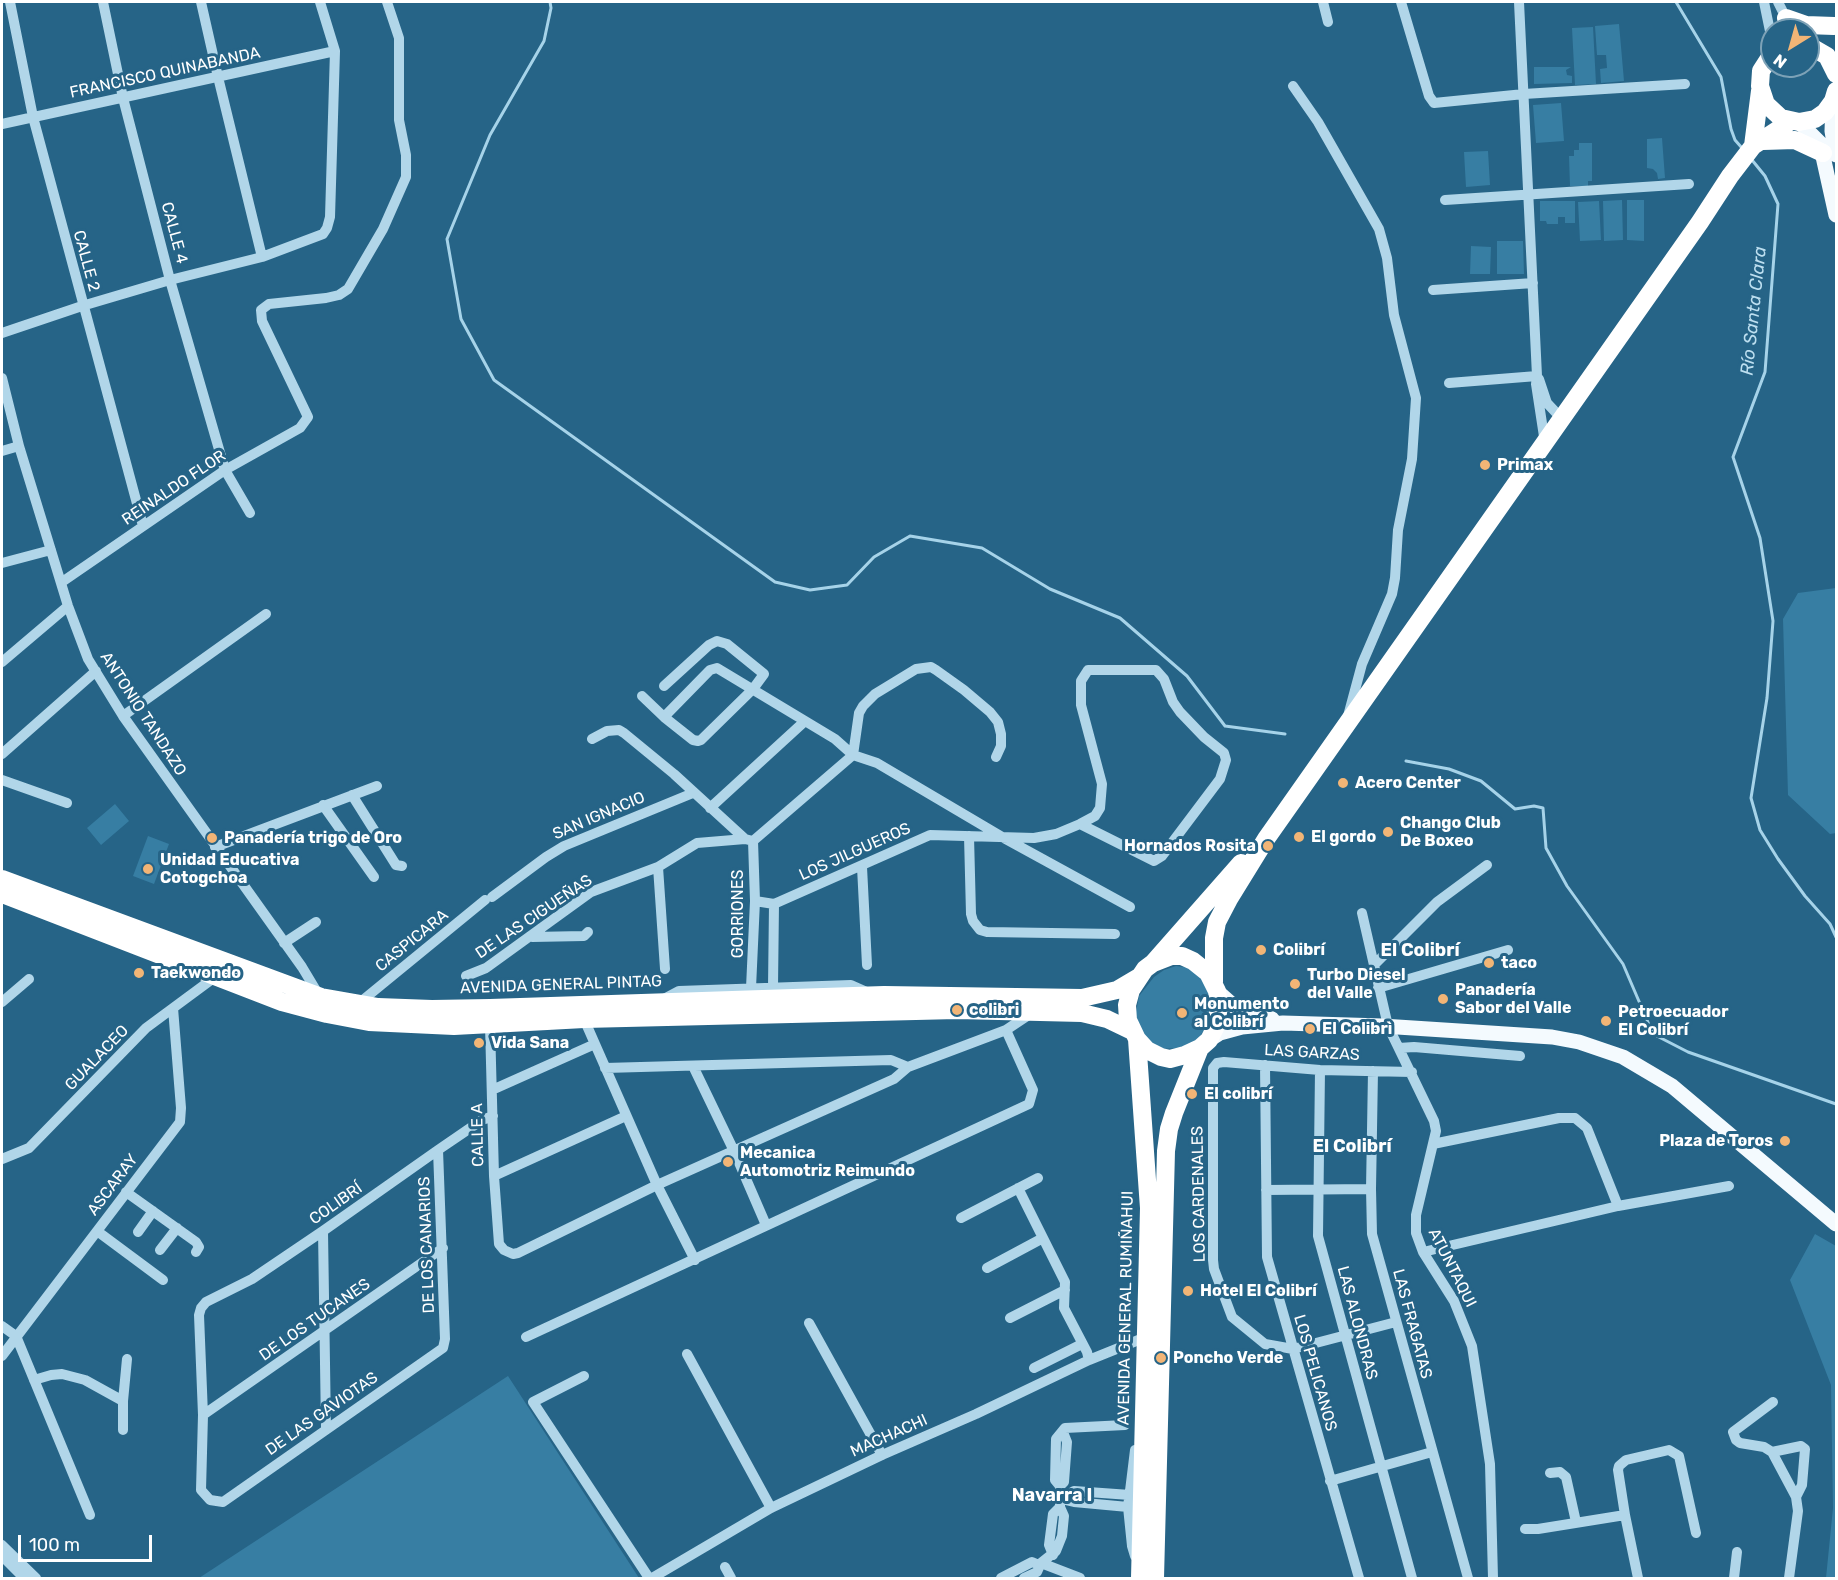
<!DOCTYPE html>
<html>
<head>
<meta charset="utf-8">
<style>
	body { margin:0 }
	#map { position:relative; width:1838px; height:1580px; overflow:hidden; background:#266487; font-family:Rubik,sans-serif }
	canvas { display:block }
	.frame { position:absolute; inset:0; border:3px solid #fff; pointer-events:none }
	.north { position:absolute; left:1760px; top:18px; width:60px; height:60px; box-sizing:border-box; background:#266487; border:2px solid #7da2b7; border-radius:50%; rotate:217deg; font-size:16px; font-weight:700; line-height:24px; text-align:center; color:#fff }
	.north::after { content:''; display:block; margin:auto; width:21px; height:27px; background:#f2b576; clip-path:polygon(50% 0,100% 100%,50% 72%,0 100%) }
	.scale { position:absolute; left:18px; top:1535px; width:134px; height:27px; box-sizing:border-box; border:3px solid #fff; border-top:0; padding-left:8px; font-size:18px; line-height:21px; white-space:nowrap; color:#fff; -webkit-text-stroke:4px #266487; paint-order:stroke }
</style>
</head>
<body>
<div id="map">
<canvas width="1838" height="1580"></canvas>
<div class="frame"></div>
<div class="north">N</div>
<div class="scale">100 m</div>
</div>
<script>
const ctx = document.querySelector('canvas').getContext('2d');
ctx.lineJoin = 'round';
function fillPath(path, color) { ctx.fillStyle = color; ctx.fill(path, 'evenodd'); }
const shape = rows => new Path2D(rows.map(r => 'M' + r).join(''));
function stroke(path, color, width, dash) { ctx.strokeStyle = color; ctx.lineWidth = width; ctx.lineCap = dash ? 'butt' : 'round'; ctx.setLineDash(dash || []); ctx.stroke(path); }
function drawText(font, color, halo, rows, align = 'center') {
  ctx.font = font + ' Rubik,sans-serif'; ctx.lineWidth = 6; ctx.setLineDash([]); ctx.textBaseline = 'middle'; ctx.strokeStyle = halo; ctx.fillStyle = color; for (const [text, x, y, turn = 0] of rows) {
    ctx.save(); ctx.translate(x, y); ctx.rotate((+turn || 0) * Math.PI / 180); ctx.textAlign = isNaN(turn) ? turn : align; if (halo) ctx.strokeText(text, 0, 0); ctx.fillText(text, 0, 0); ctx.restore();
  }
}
const green = shape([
	[1619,24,1624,81,1601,83,1600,69,1607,68,1606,55,1597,55,1595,26],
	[1593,27,1596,84,1575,85,1572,28],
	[1534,67,1571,67,1566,70,1567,75,1572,76,1572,83,1534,84],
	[1561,103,1564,141,1536,143,1533,105],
	[1662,138,1665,178,1658,179,1657,173,1653,169,1647,168,1647,139],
	[1579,143,1592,143,1592,181,1588,181,1588,186,1570,186,1569,156,1574,156,1574,150,1579,150],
	[1488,151,1490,185,1466,187,1464,152],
	[1622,200,1623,240,1604,241,1603,201],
	[1627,200,1644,200,1644,241,1627,240],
	[1540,201,1575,201,1575,223,1565,223,1565,217,1558,217,1558,224,1547,224,1546,221,1540,221],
	[1599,201,1601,240,1580,241,1578,202],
	[1497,241,1523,241,1524,274,1497,274],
	[1471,246,1491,247,1490,274,1470,274],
	[1836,588,1836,833,1830,834,1788,795,1783,619,1798,593],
	[115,804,129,821,101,845,87,828],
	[148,836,169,844,154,884,133,876],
	[1176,966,1191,968,1204,979,1212,1003,1208,1024,1198,1039,1182,1048,1158,1049,1143,1037,1135,1016,1137,1007,1139,996,1154,977,1164,970],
	[1815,1234,1836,1246,1836,1578,1826,1578,1833,1508,1831,1385,1790,1280],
	[508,1376,639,1578,199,1578]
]);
const stream = shape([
	[550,2,551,8,544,41,490,135,447,239,461,319,494,380,775,582,810,590,847,585,874,557,910,536,982,548,1050,589,1120,618,1187,676,1225,726,1285,734],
	[1676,2,1721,77,1731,129,1735,140,1742,148],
	[1752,160,1765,176,1778,204,1765,372,1733,457,1760,538,1773,621,1767,698,1751,798,1760,830,1778,859,1805,896,1830,924,1836,937],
	[1406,761,1449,769,1481,781,1515,809,1534,806,1543,808,1546,848,1567,886,1623,964,1653,1034,1688,1052,1836,1104]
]);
const minor = shape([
	[10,2,33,117,143,526],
	[103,2,123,98,170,280,225,470,250,513],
	[201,2,218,77,262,257],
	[1323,2,1328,22],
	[1401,2,1429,96,1434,103,1524,94,1685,84],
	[1519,2,1537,376,1536,384,1545,443],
	[1764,2,1771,36,1769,57],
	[1778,2,1792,30],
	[1293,86,1318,122,1379,229,1387,258,1394,315,1416,398,1412,459,1398,530,1395,578,1392,594,1362,664,1348,716],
	[2,124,335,51],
	[1445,200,1689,184],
	[1433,290,1533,283],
	[2,333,82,306,170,280,262,257,323,234,327,228,330,217,335,51,320,2],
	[2,378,19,446,68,606,88,659,123,716,302,967,320,997],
	[1539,379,1547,403,1562,419],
	[1449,383,1537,376],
	[2,451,19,446],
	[2,563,51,550],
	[62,582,225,470,300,428,308,417,262,321,261,310,269,304,326,298,339,295,348,289,383,229,406,177,406,155,399,120,399,38,387,2],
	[2,662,68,606],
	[642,696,664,717,693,740,698,741,701,740,753,689,764,674,727,644,717,641,709,645,664,686],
	[123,716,266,614],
	[664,717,710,670,717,668,835,739,853,755,877,763,1004,838,1130,907],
	[592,739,607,731,619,730,624,733,674,774,745,839],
	[2,754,96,671],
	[2,780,67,803],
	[352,795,396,865,402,866],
	[323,805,374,877],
	[710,808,805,721],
	[969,836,971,914,973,921,980,930,987,932,1115,934],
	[753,841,853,755,859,713,863,706,875,694,916,669,931,667,936,670,964,690,990,712,998,722,1001,734,1001,746,996,757],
	[215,847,377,786],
	[658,867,665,969],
	[862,867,867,965],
	[492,897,546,857,564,846,693,793],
	[755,901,774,904,930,835,1034,838,1056,834,1080,824,1095,816,1100,808,1102,784,1081,705,1081,681,1088,670,1156,670,1164,679,1173,702,1180,712,1204,737,1224,753,1226,760,1220,779,1162,856,1154,861,1080,824],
	[1362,913,1388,1026,1434,1121,1436,1131,1416,1215,1416,1233,1423,1252,1454,1301,1472,1346,1490,1464,1493,1578],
	[532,937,584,936,588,932],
	[284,943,316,922],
	[1374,965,1437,902,1487,865],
	[466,976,486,968,591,892,658,867,697,843,745,839,753,841],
	[773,987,774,904],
	[751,988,755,901,753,841],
	[1378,988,1508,950],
	[664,999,679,991,851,985,869,993],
	[2,1002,29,979],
	[358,1004,485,900],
	[584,1019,657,1185,695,1260],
	[490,1025,494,1176,499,1244,504,1250,513,1254,518,1253,657,1185,894,1079,908,1067,1006,1030,1030,1014],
	[1399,1048,1414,1047,1520,1056],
	[1265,1065,1267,1257,1359,1578],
	[693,1066,734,1151,766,1225],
	[605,1068,891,1060,908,1067],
	[1320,1070,1318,1236,1412,1578],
	[1373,1071,1371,1189,1372,1234,1468,1578],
	[492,1090,595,1044],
	[1433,1144,1559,1118,1575,1118,1587,1128,1618,1206],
	[438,1150,445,1339,443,1348,223,1502,210,1500,201,1490,203,1415,199,1315,201,1308,206,1302,252,1279,323,1231,438,1150,482,1120,493,1116],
	[2,1159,29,1148,146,1028,215,977],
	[494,1176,626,1116],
	[1018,1188,1065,1282,1064,1308,1087,1352,1089,1360],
	[1266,1190,1371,1189],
	[126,1192,196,1242,199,1247,196,1252],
	[961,1218,1038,1178],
	[97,1231,163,1280],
	[323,1231,326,1429],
	[138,1232,153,1211],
	[160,1250,177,1228],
	[1423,1252,1618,1206,1729,1186],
	[987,1268,1043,1238],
	[1010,1318,1065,1290],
	[1396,1322,1293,1349,1265,1344,1232,1317,1214,1269,1213,1260,1213,1068,1217,1063,1224,1062,1320,1070,1412,1072],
	[809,1323,882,1455],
	[2,1326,16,1336,90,1515],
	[526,1337,1029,1104,1033,1090,1006,1030],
	[687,1354,771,1508],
	[2,1356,180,1122,181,1108,173,1008],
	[1034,1368,1082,1344],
	[584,1376,533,1402,649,1578],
	[34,1380,51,1375,62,1374,85,1380,123,1401],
	[1773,1402,1733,1432,1736,1440,1740,1443,1764,1447,1772,1452,1796,1497,1798,1511,1789,1578],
	[203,1415,443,1248],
	[123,1430,123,1401,127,1359],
	[1135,1450,1128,1507,1132,1546,1135,1556],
	[1772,1452,1801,1446,1805,1449,1802,1485,1796,1497],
	[1550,1473,1560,1472,1566,1477,1576,1522],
	[1330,1481,1432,1452],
	[1060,1486,1055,1480,1056,1439,1065,1428,1125,1425],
	[1061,1499,1074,1491,1130,1495],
	[1061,1499,1074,1502,1128,1507],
	[1625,1515,1618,1470,1619,1466,1626,1460,1669,1450,1679,1456,1696,1533],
	[1525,1529,1538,1529,1625,1515,1638,1578],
	[2,1545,36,1578],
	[1053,1555,1049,1545,1053,1514,1060,1507],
	[2,1556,24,1578],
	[1041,1563,1080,1578],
	[725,1567,731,1578],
	[652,1578,771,1508,882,1455,976,1414,1089,1360,1146,1337],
	[1001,1578,1032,1562,1039,1565],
	[1024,1578,1037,1572,1041,1563,1056,1551,1062,1536,1064,1516,1060,1507,1060,1486,1064,1482,1067,1442,1063,1432],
	[1734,1578,1737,1552]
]);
const major = shape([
	[1833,101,1832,131,1836,155],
	[1799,122,1820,143,1836,215],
	[1217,991,1235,1007,1272,1019],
	[1209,1040,1220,1033,1242,1027,1283,1023,1382,1026,1552,1037,1579,1042,1623,1057,1672,1086,1836,1224]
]);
const highway = shape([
	[1786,18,1806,25,1834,26],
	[1808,45,1827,56,1836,74],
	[1772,54,1761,71,1760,86,1766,104,1781,118,1799,122,1815,119,1825,112,1833,101,1836,91],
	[1763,141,1795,140,1823,153],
	[1753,146,1760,91],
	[2,879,321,997,378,1007,432,1009,490,1008,884,995,1082,998,1117,990,1139,977],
	[2,894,282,1002,327,1014,369,1022,454,1026,584,1019,957,1010,1082,1013,1107,1019,1132,1031],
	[1171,956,1182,956,1193,961,1208,973,1217,991,1219,1007,1215,1028,1209,1040,1200,1048,1185,1055,1170,1059,1161,1057,1147,1050,1137,1039,1128,1020,1127,1005,1131,990,1145,969,1153,963,1171,956],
	[1153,963,1241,863],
	[1214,982,1214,938,1217,922,1229,899,1266,839,1700,222,1730,176,1753,146,1791,121],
	[1137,1039,1149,1208,1140,1578],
	[1155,1578,1166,1151,1169,1129,1174,1113,1200,1048]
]);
const markers = [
	[1485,465,6,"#f2b576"],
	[1343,783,6,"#f2b576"],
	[1388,832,6,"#f2b576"],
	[1299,837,6,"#f2b576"],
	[212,838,6,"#f2b576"],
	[1268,846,6,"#f2b576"],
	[148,869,6,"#f2b576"],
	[1261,950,6,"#f2b576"],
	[1489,963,6,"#f2b576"],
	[139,973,6,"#f2b576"],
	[1295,984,6,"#f2b576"],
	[1443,999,6,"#f2b576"],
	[957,1010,6,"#f2b576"],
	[1182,1013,6,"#f2b576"],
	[1606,1021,6,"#f2b576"],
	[1310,1029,6,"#f2b576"],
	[479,1043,6,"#f2b576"],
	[1192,1094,6,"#f2b576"],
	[1785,1141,6,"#f2b576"],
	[728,1162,6,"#f2b576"],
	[1188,1291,6,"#f2b576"],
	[1161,1358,6,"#f2b576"]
];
const streetNames = [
	["FRANCISCO QUINABANDA",165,73,-12],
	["CALLE 4",174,233,75],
	["CALLE 2",86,261,75],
	["REINALDO FLOR",174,488,-34],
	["ANTONIO TANDAZO",143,714,57],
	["SAN IGNACIO",599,816,-23],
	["LOS JILGUEROS",855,852,-24],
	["GORRIONES",738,914,-90],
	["DE LAS CIGUEÑAS",534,917,-34],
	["CASPICARA",412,941,-39],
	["AVENIDA GENERAL PINTAG",561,985,-2],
	["LAS GARZAS",1312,1053,3],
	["GUALACEO",97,1058,-46],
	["CALLE A",478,1135,-91],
	["ASCARAY",113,1185,-53],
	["LOS CARDENALES",1199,1194,-91],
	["COLIBRÍ",336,1204,-35],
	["DE LOS CANARIOS",427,1245,-92],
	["ATUNTAQUI",1452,1268,63],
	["AVENIDA GENERAL RUMIÑAHUI",1126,1308,-89],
	["DE LOS TUCANES",315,1320,-35],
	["LAS ALONDRAS",1357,1323,75],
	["LAS FRAGATAS",1412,1324,75],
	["LOS PELICANOS",1315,1373,74],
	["DE LAS GAVIOTAS",322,1414,-35],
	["MACHACHI",889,1436,-24]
];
const poiNames = [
	["Primax",1497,465],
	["Acero Center",1355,783],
	["Chango Club",1400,823],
	["De Boxeo",1400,841],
	["El gordo",1311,837],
	["Panadería trigo de Oro",224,838],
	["Hornados Rosita",1256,846,"right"],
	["Unidad Educativa",160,860],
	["Cotogchoa",160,878],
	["Colibrí",1273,950],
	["taco",1501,963],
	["Taekwondo",151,973],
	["Turbo Diesel",1307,975],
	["del Valle",1307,993],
	["Panadería",1455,990],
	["Sabor del Valle",1455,1008],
	["Monumento",1194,1004],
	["al Colibrí",1194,1022],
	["colibri",969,1010],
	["Petroecuador",1618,1012],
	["El Colibrí",1618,1030],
	["El Colibrì",1322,1029],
	["Vida Sana",491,1043],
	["El colibrí",1204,1094],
	["Plaza de Toros",1773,1141,"right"],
	["Mecanica",740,1153],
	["Automotriz Reimundo",740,1171],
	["Hotel El Colibrí",1200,1291],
	["Poncho Verde",1173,1358]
];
const waterNames = [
	["Río Santa Clara",1754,311,-84]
];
const neighbourhoodNames = [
	["El Colibrí",1420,951],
	["El Colibrí",1352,1147],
	["Navarra I",1052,1496]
];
fillPath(green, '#377ea3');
stroke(stream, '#a6d3e9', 3);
stroke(minor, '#b1d6e9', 10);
stroke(major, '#f4fafe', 15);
stroke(highway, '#fff', 18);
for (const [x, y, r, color] of markers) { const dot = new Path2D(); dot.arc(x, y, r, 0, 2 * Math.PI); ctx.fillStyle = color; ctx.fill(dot); stroke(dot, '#266487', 2); }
drawText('16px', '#fff', '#266487', streetNames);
drawText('bold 16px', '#fff', '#266487', poiNames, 'left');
drawText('italic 18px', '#bddff0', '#266487', waterNames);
drawText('bold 18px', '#fff', '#266487', neighbourhoodNames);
</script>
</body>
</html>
